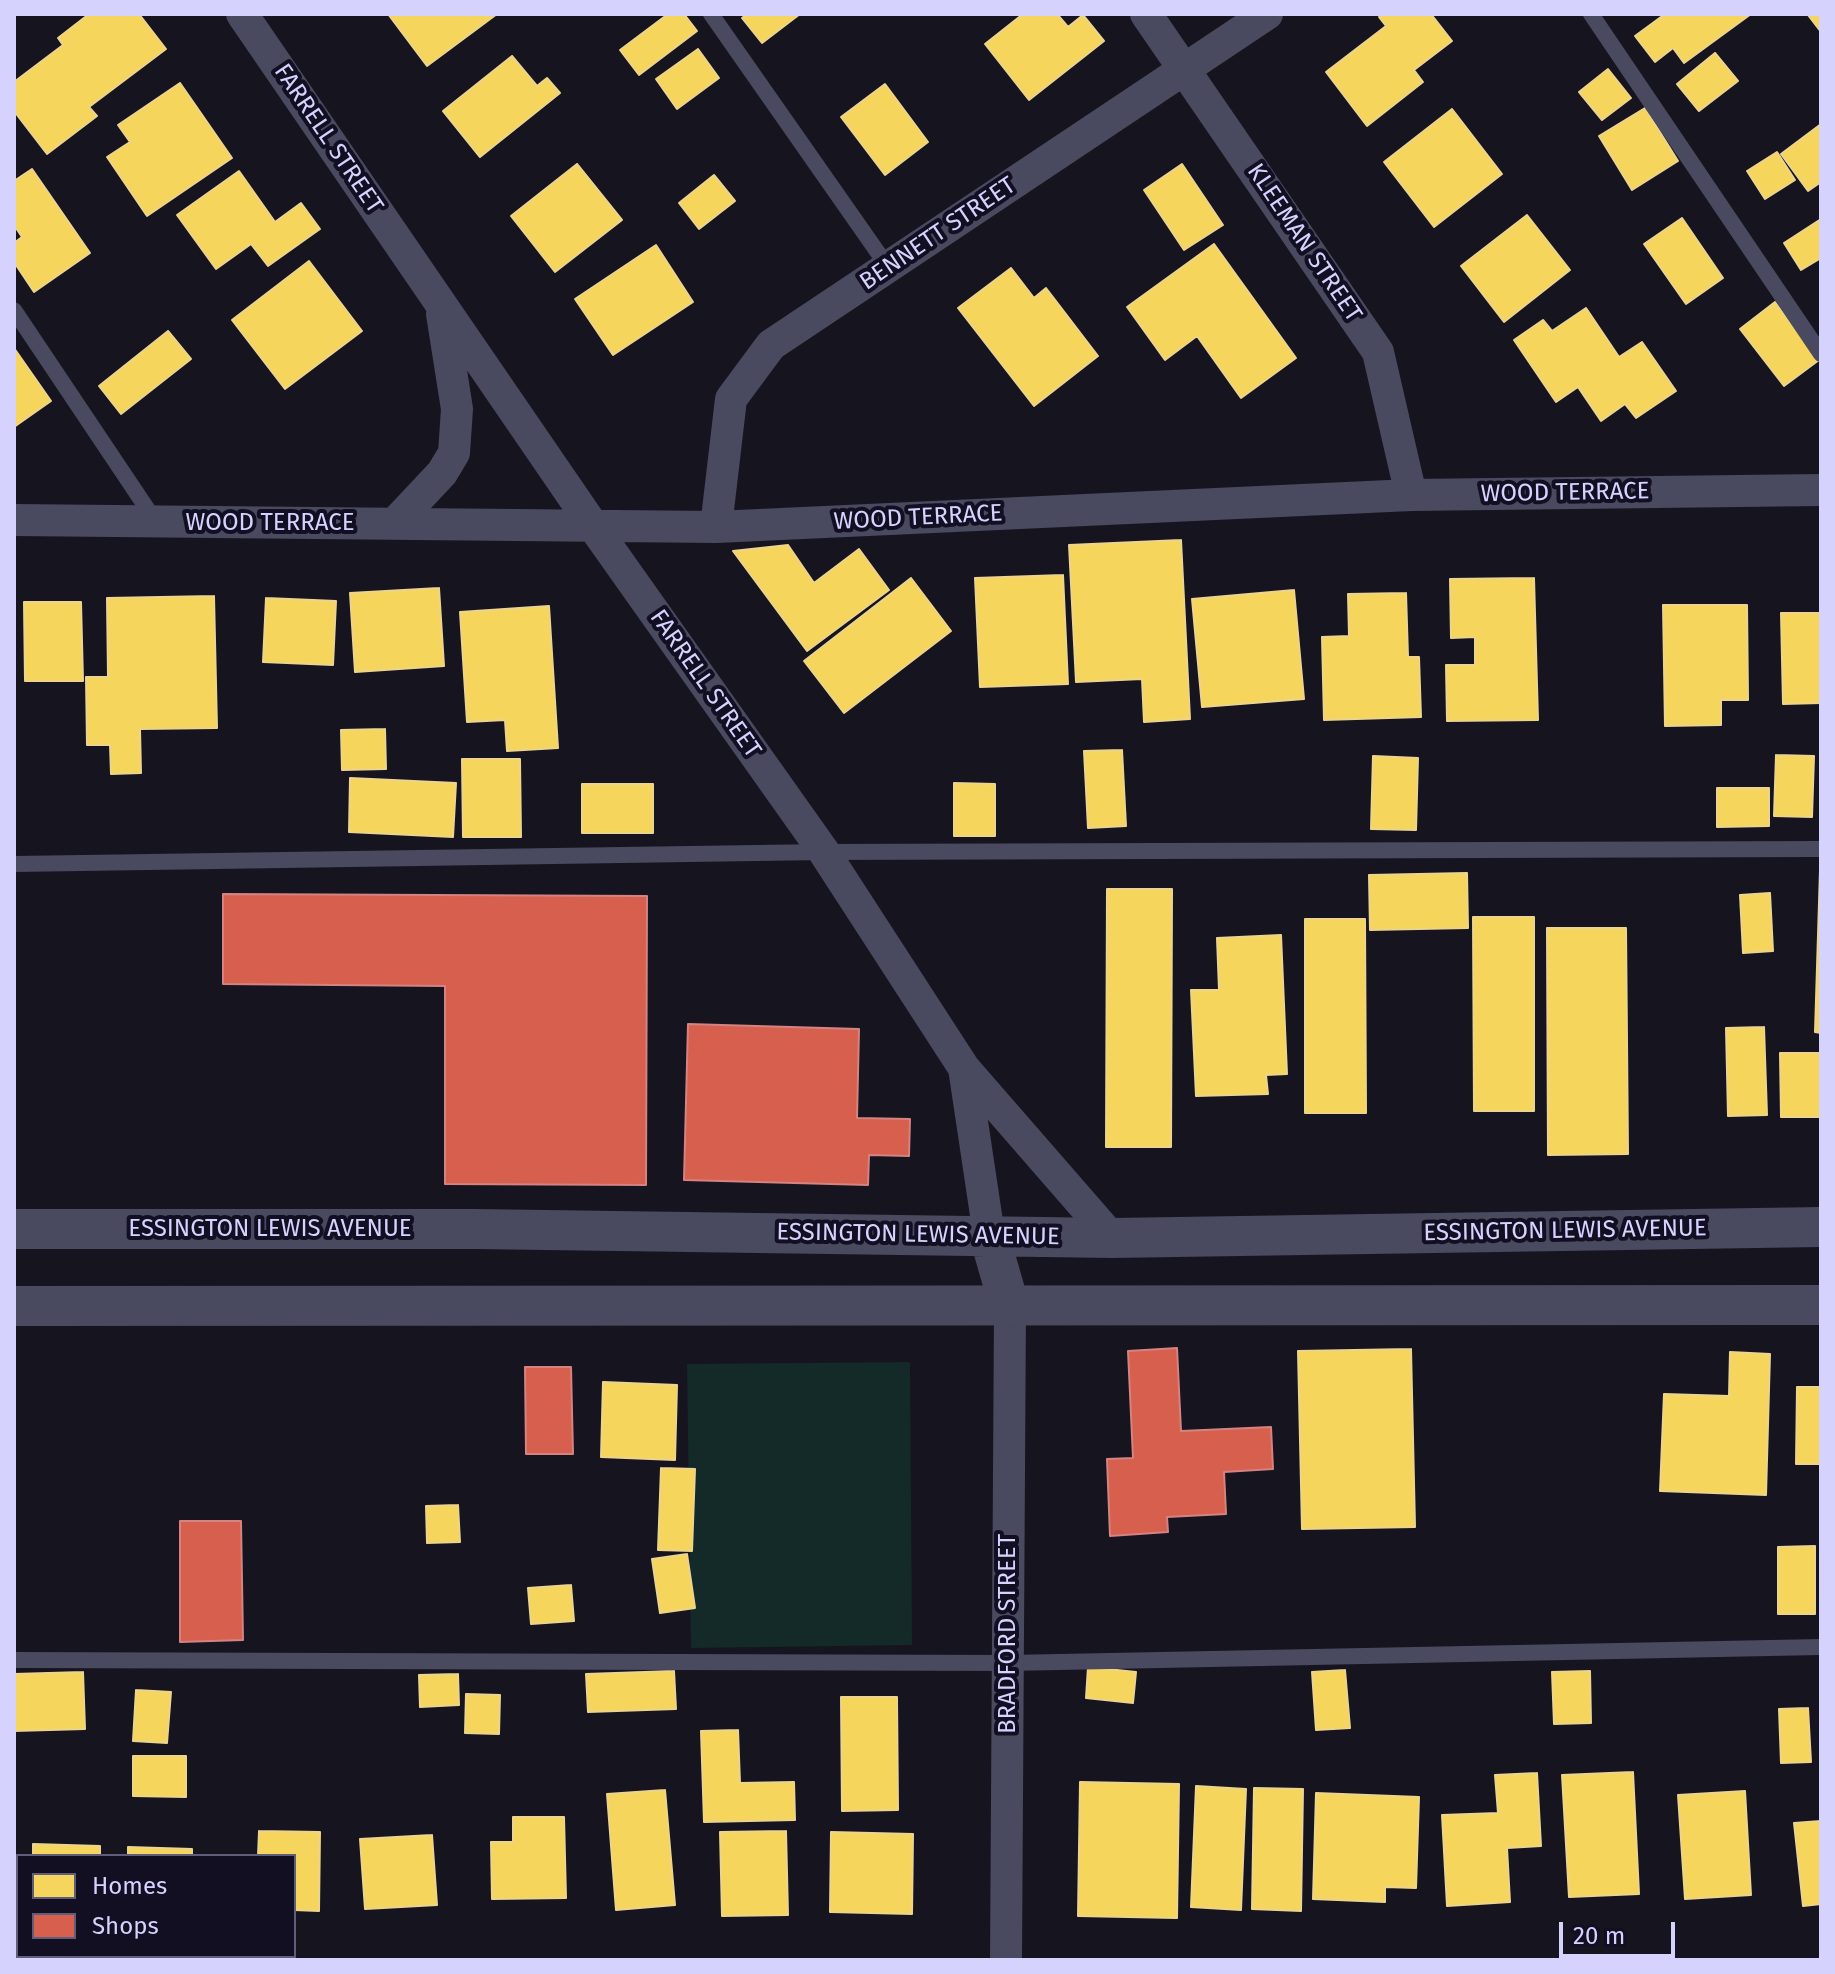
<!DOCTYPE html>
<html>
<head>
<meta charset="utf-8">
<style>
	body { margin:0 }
	#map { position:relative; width:1835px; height:1974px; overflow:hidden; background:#16141e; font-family:"Fira Sans",sans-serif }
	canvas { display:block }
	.frame { position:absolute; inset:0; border:16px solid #d6d2fe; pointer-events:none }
	.legend { position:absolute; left:16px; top:1854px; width:280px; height:104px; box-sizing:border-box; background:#120f23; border:2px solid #605d7b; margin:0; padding:10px 14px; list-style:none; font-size:24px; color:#d6d2fe }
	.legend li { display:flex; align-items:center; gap:16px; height:40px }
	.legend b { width:40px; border:2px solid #605d7b }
	.scale { position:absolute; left:1559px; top:1922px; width:116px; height:36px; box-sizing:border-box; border:4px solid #d6d2fe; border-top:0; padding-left:10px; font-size:24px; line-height:28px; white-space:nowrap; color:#d6d2fe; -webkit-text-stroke:6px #120f23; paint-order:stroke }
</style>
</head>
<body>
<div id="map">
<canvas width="1835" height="1974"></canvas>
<div class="frame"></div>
<ul class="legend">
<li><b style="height:22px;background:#f6d55c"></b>Homes</li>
<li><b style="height:22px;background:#d6604d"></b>Shops</li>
</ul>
<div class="scale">20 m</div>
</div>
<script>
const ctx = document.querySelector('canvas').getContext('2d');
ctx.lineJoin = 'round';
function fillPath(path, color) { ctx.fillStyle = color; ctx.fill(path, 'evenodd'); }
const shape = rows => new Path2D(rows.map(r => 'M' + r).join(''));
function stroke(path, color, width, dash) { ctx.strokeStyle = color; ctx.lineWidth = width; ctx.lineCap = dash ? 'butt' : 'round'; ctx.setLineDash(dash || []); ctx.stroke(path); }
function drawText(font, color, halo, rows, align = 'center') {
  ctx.font = font + ' "Fira Sans",sans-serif'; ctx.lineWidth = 8; ctx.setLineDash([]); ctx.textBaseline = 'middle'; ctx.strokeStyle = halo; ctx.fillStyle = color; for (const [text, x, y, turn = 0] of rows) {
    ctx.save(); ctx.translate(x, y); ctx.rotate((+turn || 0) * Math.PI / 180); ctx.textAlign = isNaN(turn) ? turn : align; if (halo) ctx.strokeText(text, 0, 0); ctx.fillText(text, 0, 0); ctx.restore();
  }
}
const green = shape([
	[910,1362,912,1645,691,1648,687,1364]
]);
const homes = shape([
	[89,14,139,14,166,49,89,107,97,116,47,154,14,111,14,82,63,45,58,38,89,14],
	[388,14,497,14,427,66,388,14],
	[668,14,684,14,697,31,639,75,620,50,668,14],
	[747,14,800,14,762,43,742,18,747,14],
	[1023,14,1057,14,1068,27,1083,15,1104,41,1029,100,985,44,1023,14],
	[1383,14,1431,14,1452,41,1414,70,1423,82,1367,126,1326,72,1386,26,1379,17,1383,14],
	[1665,14,1751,14,1684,63,1673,48,1655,62,1635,36,1665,14],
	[1821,14,1821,32,1808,15,1821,14],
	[698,49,719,78,677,109,656,79,698,49],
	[1715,53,1738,81,1699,111,1677,84,1715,53],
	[512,56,537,86,547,78,560,93,480,157,443,111,512,56],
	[1608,69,1631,98,1602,120,1579,92,1608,69],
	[180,83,232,158,147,216,107,157,130,142,118,125,180,83],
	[885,84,928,142,885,175,841,117,885,84],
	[1645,108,1678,161,1632,190,1599,136,1645,108],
	[1452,109,1502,174,1434,227,1384,162,1452,109],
	[1821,124,1821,182,1808,191,1781,154,1821,124],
	[1777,152,1795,180,1765,199,1747,171,1777,152],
	[577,164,622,220,555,272,511,216,577,164],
	[1182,164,1223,225,1184,250,1144,190,1182,164],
	[32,169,90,253,34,292,14,262,14,243,22,237,14,225,14,181,32,169],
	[239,171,275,222,301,203,320,229,268,266,251,244,216,269,177,215,239,171],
	[714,175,735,201,699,229,679,203,714,175],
	[1527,215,1570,270,1504,322,1461,266,1527,215],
	[1682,218,1723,278,1686,304,1644,244,1682,218],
	[1821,219,1821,258,1801,270,1784,243,1821,219],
	[1214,244,1296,358,1241,398,1197,336,1165,360,1127,307,1214,244],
	[656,245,693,302,613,355,575,299,656,245],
	[309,261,362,331,285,389,232,320,309,261],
	[1011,268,1034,298,1046,288,1098,356,1034,406,958,308,1011,268],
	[1775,302,1819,360,1784,386,1740,329,1775,302],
	[1586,308,1619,357,1642,342,1676,391,1636,418,1625,404,1601,421,1578,387,1556,402,1514,340,1543,320,1552,331,1586,308],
	[168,331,191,359,121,414,99,386,168,331],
	[14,348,51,401,14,427,14,348],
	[1181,540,1190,719,1144,722,1142,679,1076,682,1069,545,1181,540],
	[788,545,814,583,859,549,889,590,807,651,733,551,788,545],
	[1063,575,1068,684,980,687,975,578,1063,575],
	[911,578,951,631,844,713,804,661,911,578],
	[1534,578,1538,720,1447,721,1446,665,1475,665,1475,637,1451,638,1450,579,1534,578],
	[439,588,444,666,355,672,350,593,439,588],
	[1294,590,1304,699,1202,707,1192,599,1294,590],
	[1406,593,1408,657,1419,657,1421,717,1324,720,1322,637,1349,636,1348,594,1406,593],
	[214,596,217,728,140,729,141,773,111,774,110,745,87,745,86,677,108,677,107,598,214,596],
	[266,598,336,601,333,665,263,662,266,598],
	[24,602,81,602,83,681,25,681,24,602],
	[1663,605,1747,605,1748,700,1721,700,1721,725,1665,726,1663,605],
	[549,606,558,748,507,751,505,720,467,722,460,612,549,606],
	[1781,613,1821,613,1821,703,1783,704,1781,613],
	[385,729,386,769,342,770,341,730,385,729],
	[1122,750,1126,826,1088,828,1084,751,1122,750],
	[1776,755,1814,756,1812,817,1774,816,1776,755],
	[1373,756,1418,758,1416,830,1371,829,1373,756],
	[462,759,520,759,521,837,463,837,462,759],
	[350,778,456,783,453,837,349,832,350,778],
	[954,783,995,784,995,836,954,836,954,783],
	[582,784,653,784,653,833,582,833,582,784],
	[1717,788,1769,788,1769,826,1717,827,1717,788],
	[1820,870,1821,870,1821,1033,1815,1032,1820,870],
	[1467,873,1468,928,1370,930,1369,875,1467,873],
	[1107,889,1172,889,1171,1147,1106,1147,1107,889],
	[1770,893,1773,951,1743,953,1740,895,1770,893],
	[1473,917,1534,917,1534,1111,1474,1111,1473,917],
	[1305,919,1365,919,1366,1113,1305,1113,1305,919],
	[1547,928,1626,928,1628,1154,1548,1155,1547,928],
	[1281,935,1287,1074,1266,1075,1268,1094,1196,1096,1191,990,1219,990,1217,938,1281,935],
	[1764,1027,1767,1115,1728,1116,1726,1028,1764,1027],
	[1780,1053,1821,1053,1821,1117,1781,1117,1780,1053],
	[1411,1349,1415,1527,1302,1529,1298,1351,1411,1349],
	[1730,1352,1770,1354,1766,1495,1660,1491,1664,1394,1729,1396,1730,1352],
	[603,1382,677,1385,675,1460,601,1457,603,1382],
	[1797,1387,1821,1387,1821,1464,1796,1464,1797,1387],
	[661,1468,695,1469,692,1551,658,1550,661,1468],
	[458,1505,460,1542,427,1543,426,1506,458,1505],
	[1815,1546,1815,1614,1778,1614,1778,1547,1815,1546],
	[687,1554,695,1608,660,1613,652,1559,687,1554],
	[571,1585,574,1621,531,1624,528,1588,571,1585],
	[1088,1667,1136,1672,1133,1703,1086,1698,1088,1667],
	[1345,1670,1350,1728,1316,1730,1312,1672,1345,1670],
	[674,1671,676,1709,588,1712,586,1674,674,1671],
	[1590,1671,1591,1723,1554,1724,1552,1672,1590,1671],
	[83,1672,85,1729,14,1731,14,1674,83,1672],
	[458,1674,459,1705,420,1707,419,1675,458,1674],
	[136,1690,171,1692,167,1743,133,1741,136,1690],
	[466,1694,500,1695,499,1734,465,1733,466,1694],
	[841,1697,897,1697,898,1810,842,1811,841,1697],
	[1808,1708,1811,1762,1781,1763,1779,1709,1808,1708],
	[738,1730,740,1783,794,1782,795,1820,704,1822,701,1731,738,1730],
	[133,1756,186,1756,186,1797,133,1796,133,1756],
	[1633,1772,1639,1894,1569,1897,1562,1775,1633,1772],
	[1537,1773,1541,1846,1507,1848,1510,1902,1447,1906,1442,1815,1498,1813,1495,1775,1537,1773],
	[1080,1782,1179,1784,1177,1918,1078,1916,1080,1782],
	[1196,1786,1246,1789,1241,1910,1191,1907,1196,1786],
	[1254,1788,1303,1789,1301,1911,1252,1909,1254,1788],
	[665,1790,675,1905,616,1910,607,1794,665,1790],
	[1745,1791,1751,1895,1685,1899,1678,1795,1745,1791],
	[1316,1793,1419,1797,1416,1888,1385,1887,1385,1902,1313,1899,1316,1793],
	[513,1817,564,1817,566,1898,492,1899,491,1842,513,1842,513,1817],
	[1821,1821,1821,1904,1803,1906,1794,1823,1821,1821],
	[259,1831,320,1832,319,1911,294,1910,294,1856,258,1856,259,1831],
	[786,1831,788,1915,722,1916,720,1832,786,1831],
	[831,1832,913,1834,912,1914,830,1912,831,1832],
	[432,1835,437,1905,365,1909,360,1839,432,1835],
	[33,1844,100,1846,100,1856,33,1856,33,1844],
	[128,1847,192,1849,192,1856,128,1856,128,1847]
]);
const shops = shape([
	[223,894,647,896,646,1185,445,1184,445,986,223,984,223,894],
	[688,1024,859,1029,857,1118,910,1119,909,1156,869,1155,868,1185,684,1180,688,1024],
	[1177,1348,1181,1431,1271,1427,1273,1469,1224,1472,1226,1514,1167,1517,1168,1532,1110,1536,1107,1459,1133,1458,1128,1351,1177,1348],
	[525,1367,571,1367,573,1454,526,1454,525,1367],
	[180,1521,241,1521,243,1640,180,1642,180,1521]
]);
const service = shape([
	[711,14,888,267],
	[1591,14,1821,354],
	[14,310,156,522],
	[14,864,824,852,1821,849],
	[14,1660,1008,1663,1821,1647]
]);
const minor = shape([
	[242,14,591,523,824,852,964,1068,1112,1238],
	[1146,14,1378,352,1411,495],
	[14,520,716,527,1411,495,1821,490],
	[395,523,442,473,454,453,457,409,442,314],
	[716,527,731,399,771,345,1267,14],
	[964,1068,989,1235],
	[1006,1960,1010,1308]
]);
const tertiary = shape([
	[14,1229,475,1229,1112,1238,1821,1227],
	[989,1235,1010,1308],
	[14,1306,1821,1305]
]);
const streetNames = [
	["FARRELL STREET",328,139,56],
	["BENNETT STREET",938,234,-34],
	["KLEEMAN STREET",1304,243,56],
	["WOOD TERRACE",1565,493,-1],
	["WOOD TERRACE",918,518,-3],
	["WOOD TERRACE",270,523],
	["FARRELL STREET",705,684,55],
	["ESSINGTON LEWIS AVENUE",270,1229],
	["ESSINGTON LEWIS AVENUE",1565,1231,-1],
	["ESSINGTON LEWIS AVENUE",918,1235,1],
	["BRADFORD STREET",1008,1634,-90]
];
fillPath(green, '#132a29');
fillPath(homes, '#f6d55c');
stroke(homes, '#ecd48d', 2);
fillPath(shops, '#d6604d');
stroke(shops, '#d68282', 2);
stroke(service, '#49495f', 16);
stroke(minor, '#49495f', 32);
stroke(tertiary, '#49495f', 40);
drawText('24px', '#d6d2fe', '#120f23', streetNames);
</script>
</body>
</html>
